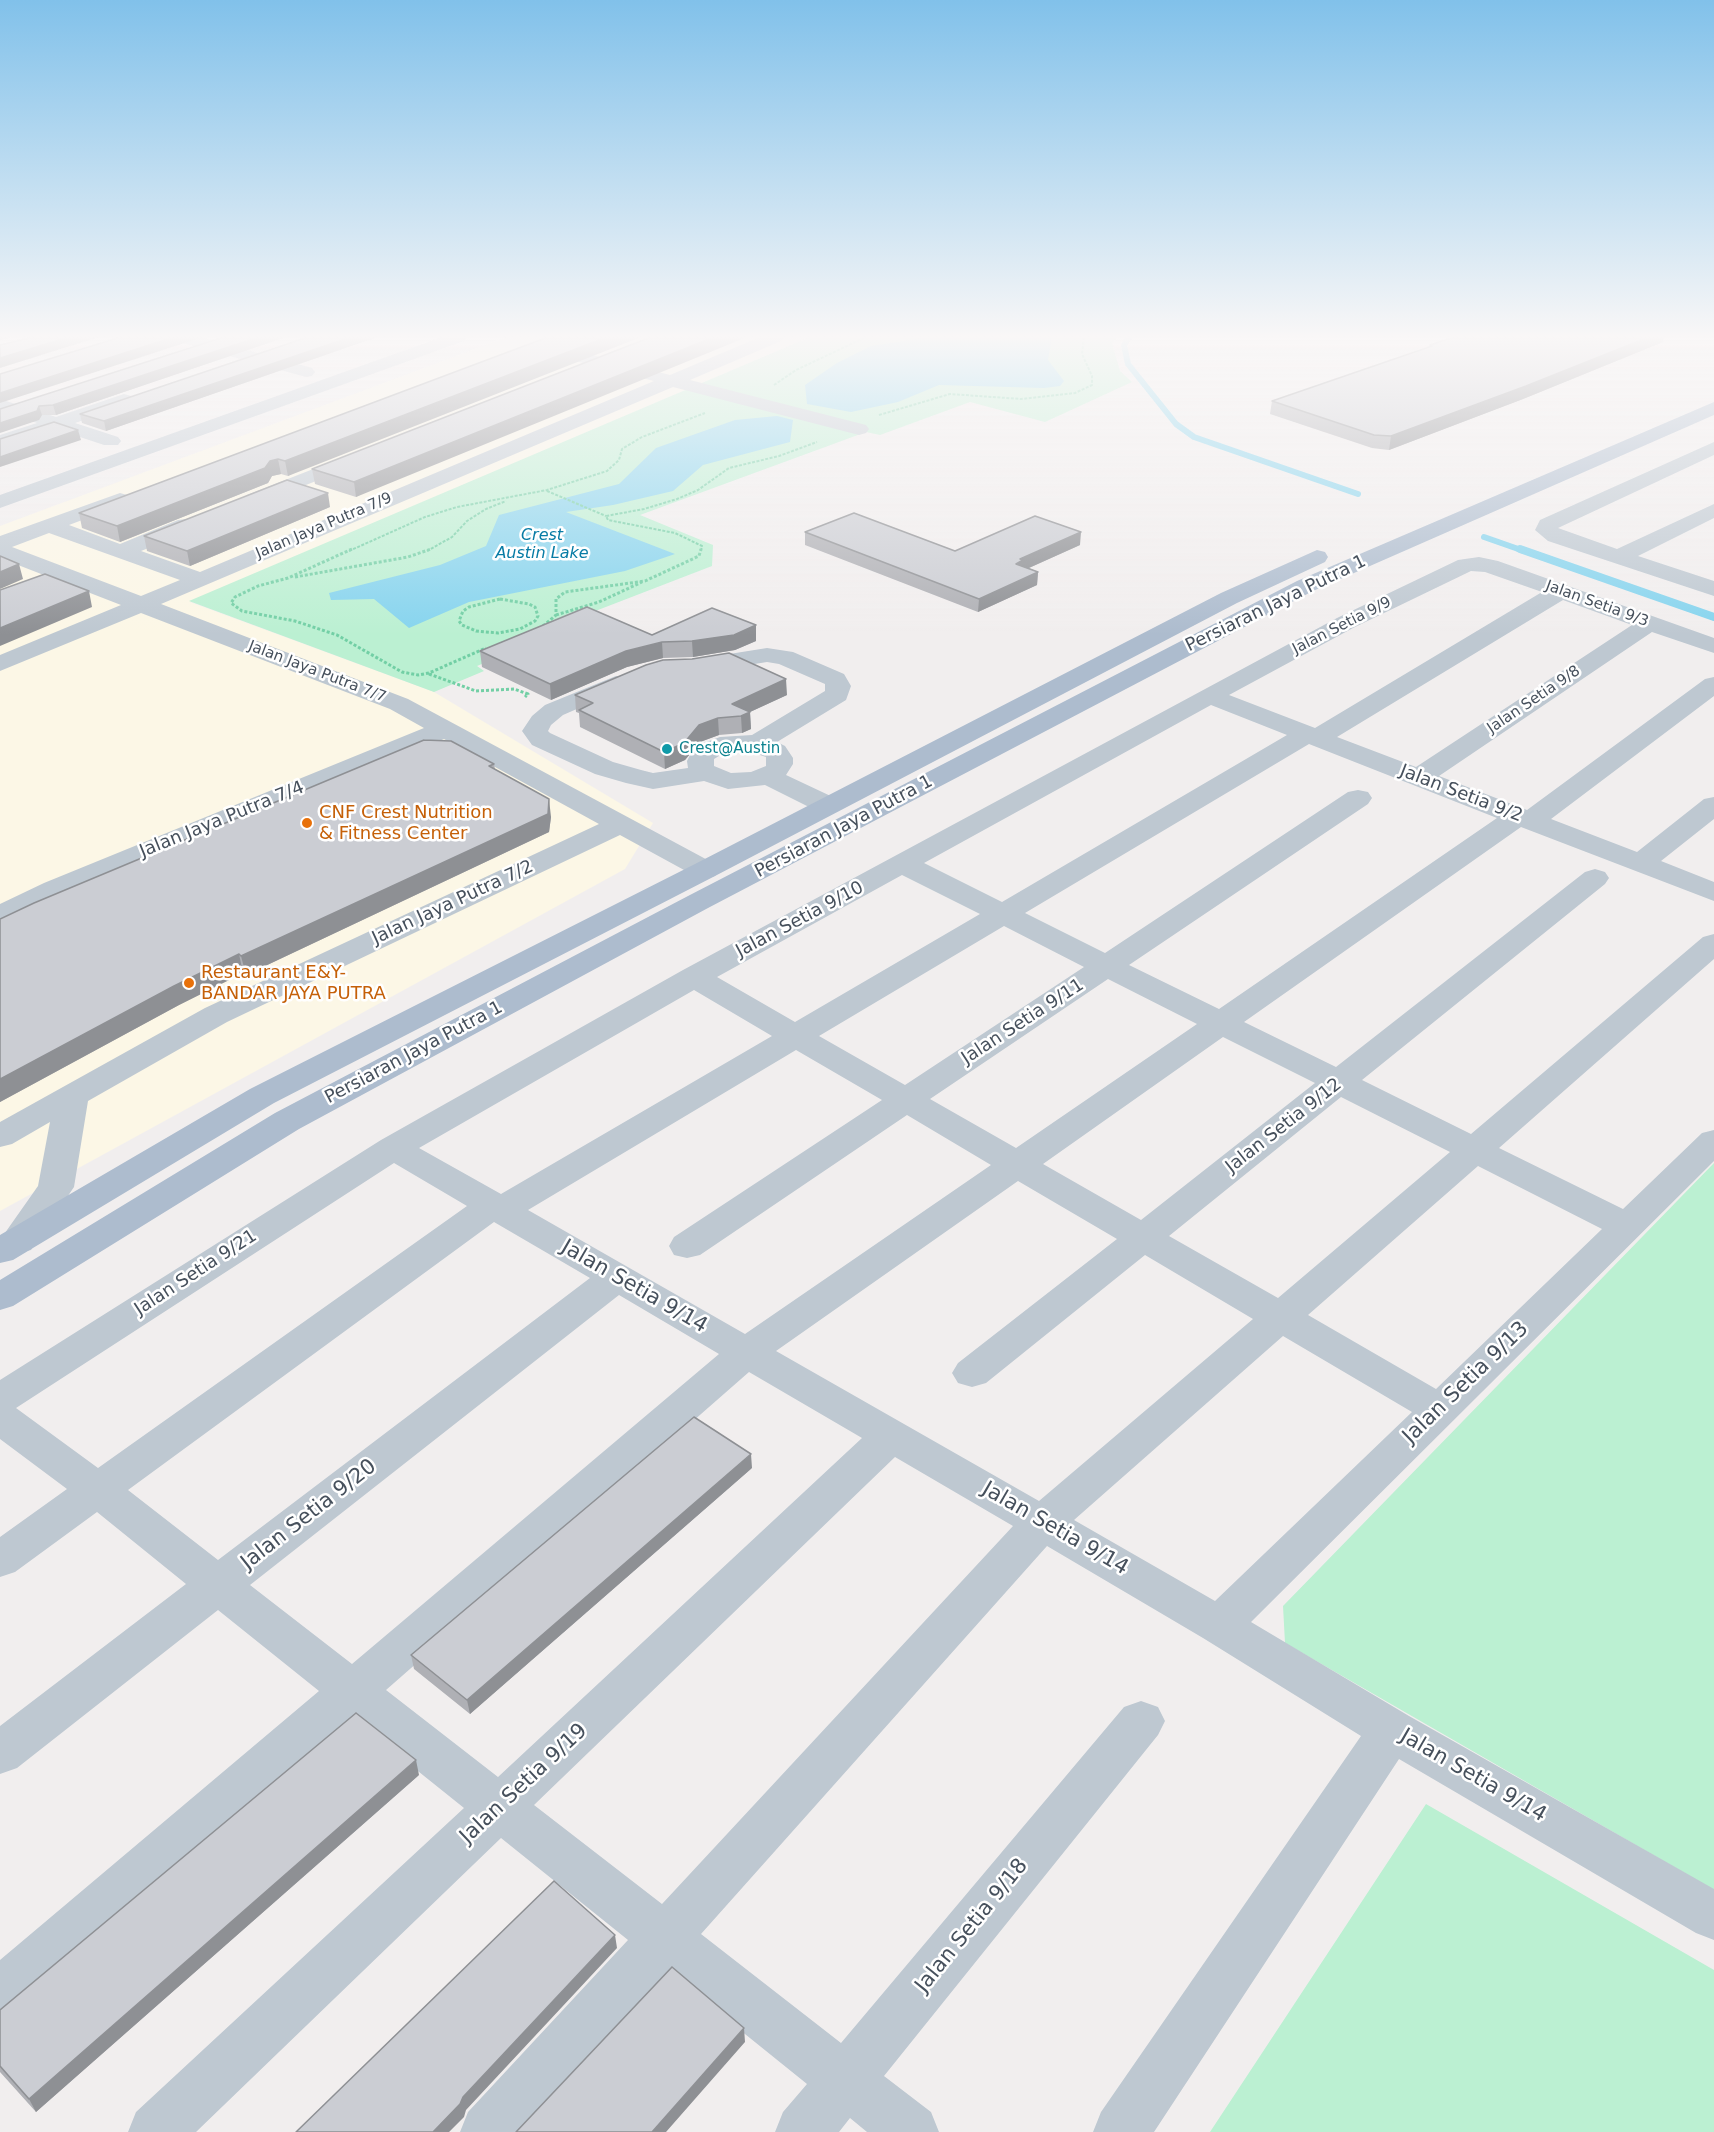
<!DOCTYPE html>
<html>
<head>
<meta charset="utf-8">
<style>
	body { margin:0 }
	canvas { display:block; background:#f1eeee }
</style>
</head>
<body>
<canvas width="1714" height="2132"></canvas>
<script>
const ctx = document.querySelector('canvas').getContext('2d');
ctx.lineJoin = 'round';
function fillPath(path, color) { ctx.fillStyle = color; ctx.fill(path, 'evenodd'); }
const shape = rows => new Path2D(rows.map(r => 'M' + r).join(''));
function stroke(path, color, width, dash) { ctx.strokeStyle = color; ctx.lineWidth = width; ctx.lineCap = dash ? 'butt' : 'round'; ctx.setLineDash(dash || []); ctx.stroke(path); }
function drawText(font, color, halo, rows, align = 'center') {
  ctx.font = font + ' "DejaVu Sans",sans-serif'; ctx.lineWidth = 5; ctx.setLineDash([]); ctx.textBaseline = 'middle'; ctx.strokeStyle = halo; ctx.fillStyle = color; for (const [text, x, y, turn = 0] of rows) {
    ctx.save(); ctx.translate(x, y); ctx.rotate((+turn || 0) * Math.PI / 180); ctx.textAlign = isNaN(turn) ? turn : align; if (halo) ctx.strokeText(text, 0, 0); ctx.fillText(text, 0, 0); ctx.restore();
  }
}
const commercial = shape([
	[507,337,810,337,190,602,434,692,653,823,625,869,0,1211,0,526]
]);
const green = shape([
	[810,337,1117,337,1112,343,1120,371,1132,382,1045,422,970,402,880,435,866,432,640,515,713,545,712,566,585,615,592,618,477,666,484,671,434,692,189,601],
	[1714,1163,1714,1890,1285,1643,1283,1606],
	[1426,1804,1714,1970,1714,2132,1210,2132]
]);
const water = shape([
	[928,337,1052,337,1048,360,1064,381,1060,386,1044,388,939,385,898,402,851,412,807,404,805,385,837,363,871,346],
	[777,416,793,420,790,442,703,465,673,491,613,505,566,512,675,554,625,571,469,602,409,628,374,599,331,600,329,593,440,565,486,546,499,515,619,484,656,448,735,420]
]);
const streamFar1 = shape([
	[1129,337,1124,345,1128,364,1176,424,1194,437,1358,494],
	[1484,537,1524,551]
]);
const stream = shape([
	[1520,549,1714,617]
]);
const pathFar1 = shape([
	[774,385,796,370,866,337],
	[879,415,950,394,1021,399,1075,393,1092,385,1092,376,1082,354,1084,337],
	[547,491,606,516],
	[349,551,425,517,457,507,547,490,607,471,619,460,622,449,642,437,705,413],
	[427,551,452,537,467,521,486,509,506,501],
	[701,551,702,546,675,533,608,520,606,516,644,509,677,499,698,490,729,468,779,456,817,442]
]);
const path = shape([
	[352,549,288,578,258,586,235,597,231,603,242,611,295,621,337,635,402,672,418,675,429,673,486,648],
	[295,577,408,557,431,549],
	[500,599,529,604,535,607,538,616,535,621,520,629,498,633,476,631,462,625,459,621,463,611,469,607,500,599],
	[556,615,599,602,642,582],
	[543,626,556,615,556,599,565,592,645,581,699,556,701,549],
	[429,674,476,691,514,689,528,694,525,697]
]);
const minor = shape([
	[172,337,200,337,312,368,315,372,312,376,306,377,175,341,172,337],
	[442,337,467,337,464,341,0,508,0,495,442,337],
	[760,337,784,337,781,341,690,380,866,425,869,429,866,433,859,435,673,387,161,604,408,699,715,864,719,870,715,876,705,879,695,876,620,835,227,1022,88,1101,74,1187,31,1250,18,1253,5,1250,0,1240,38,1186,50,1122,12,1144,0,1147,0,1122,205,1008,599,824,444,739,0,924,0,904,44,883,424,728,390,709,141,613,0,671,0,655,121,605,0,558,0,536,120,493,127,495,130,499,127,503,69,525,120,544,178,520,186,519,194,520,197,525,194,530,141,551,200,572,654,381,536,351,533,347,536,343,542,342,670,375,760,337],
	[49,533,180,580,141,596,12,547,49,533],
	[124,394,131,396,133,400,131,404,75,423,118,437,121,441,118,445,104,445,56,429,0,448,0,435,37,423,0,411,0,399,56,417,124,394],
	[1714,442,1714,455,1558,528,1617,549,1714,504,1714,518,1638,556,1714,581,1714,596,1548,541,1535,530,1540,520,1714,442],
	[354,453,361,455,364,459,361,463,261,503,254,505,247,503,244,499,247,495,354,453],
	[1479,557,1498,561,1714,638,1714,653,1652,632,1439,776,1527,810,1705,679,1714,677,1714,696,1551,819,1637,852,1704,799,1714,797,1714,819,1661,861,1714,882,1714,901,1521,827,1244,1022,1336,1067,1585,872,1595,869,1605,872,1609,878,1605,884,1362,1080,1471,1134,1703,937,1714,934,1714,959,1499,1148,1623,1209,1702,1133,1714,1130,1714,1161,1251,1622,1409,1716,1714,1889,1714,1940,1696,1933,1399,1759,1154,2132,1093,2132,1101,2112,1361,1736,1203,1638,1047,1546,701,1934,841,2043,1124,1707,1141,1701,1158,1707,1165,1721,1158,1735,884,2076,931,2112,939,2132,867,2132,850,2118,839,2132,775,2132,783,2112,807,2084,668,1972,525,2132,460,2132,468,2112,628,1940,501,1838,196,2132,128,2132,136,2112,464,1808,353,1719,19,2012,0,2019,0,1960,319,1691,218,1610,17,1768,0,1774,0,1726,186,1584,97,1512,15,1572,0,1577,0,1537,67,1489,0,1439,0,1380,381,1140,683,970,1337,618,1458,560,1479,557],
	[1471,571,1485,572,1542,592,1315,728,1229,695,1353,628,1471,571],
	[1563,600,1632,625,1416,767,1337,737,1563,600],
	[1211,705,1287,735,1002,902,924,863,1211,705],
	[1309,744,1497,818,1219,1009,1129,965,1368,804,1372,798,1368,792,1358,790,1348,792,1105,953,1025,913,1309,744],
	[902,875,980,914,795,1022,717,977,902,875],
	[1004,926,1084,967,905,1085,819,1036,1004,926],
	[1108,979,1197,1024,1016,1148,930,1099,1108,979],
	[694,990,772,1036,501,1194,419,1148,694,990],
	[1223,1037,1315,1083,1141,1220,1043,1164,1223,1037],
	[796,1050,882,1100,674,1237,669,1246,674,1255,687,1258,700,1255,907,1115,991,1165,745,1334,528,1210,796,1050],
	[1341,1097,1450,1152,1278,1298,1169,1236,1341,1097],
	[394,1163,467,1206,98,1468,16,1408,394,1163],
	[1478,1166,1602,1229,1436,1389,1308,1315,1478,1166],
	[1018,1181,1117,1239,958,1363,952,1373,958,1383,972,1387,986,1383,1145,1255,1253,1319,1039,1501,776,1351,1018,1181],
	[494,1222,590,1278,218,1560,128,1490,494,1222],
	[619,1295,719,1354,352,1664,250,1585,619,1295],
	[1283,1336,1412,1412,1215,1601,1074,1520,1283,1336],
	[749,1372,862,1438,498,1777,386,1690,749,1372],
	[895,1457,1013,1526,662,1904,534,1805,895,1457],
	[767,648,793,652,844,674,851,686,846,700,777,742,785,746,793,758,793,764,786,775,837,799,841,805,837,811,827,813,817,811,765,785,728,789,704,781,653,789,626,783,595,774,532,745,522,731,532,716,545,705,616,676,625,678,628,683,625,688,563,715,551,725,548,731,550,733,613,762,641,770,653,773,688,768,687,761,690,755,701,744,720,737,752,735,825,691,825,684,779,664,767,662,698,673,689,671,686,666,689,661,698,659,767,648],
	[745,750,766,757,766,766,751,772,731,773,714,766,714,759,719,756,726,752,745,750]
]);
const major = shape([
	[1714,402,1714,415,1313,591,708,908,299,1129,13,1306,0,1310,0,1280,275,1113,688,896,1297,581,1714,402],
	[1317,550,1325,552,1328,557,1325,562,1237,603,715,876,274,1103,13,1260,0,1263,0,1235,250,1089,695,864,1221,593,1317,550]
]);
const wall = shape([
	[224,337,286,337,56,415,42,415,39,420,0,409],
	[308,337,377,337,106,431,82,423,80,414],
	[548,337,288,476,281,474,272,476,268,483,120,542,82,528,79,513],
	[651,337,356,497,315,484,312,469],
	[1454,337,1664,337,1663,342,1523,399,1389,450,1372,448,1270,414,1272,401,1430,347,1430,345],
	[330,507,190,566,147,551,144,536],
	[805,532,955,551,1080,545,1029,568,1038,572,1037,585,978,612,805,545],
	[652,635,756,641,735,650,693,657,663,658,627,667,551,700,482,667,480,651],
	[575,695,787,695,750,712,751,729,742,733,719,735,700,742,685,760,665,769,580,727,579,713,576,712],
	[494,764,495,769,551,817,549,832,246,975,243,973,179,1005,0,1102,0,919],
	[752,1468,470,1714,414,1669,411,1655],
	[419,1775,36,2112,0,2072,0,2010]
]);
const shadedWall = shape([
	[0,337,12,337,0,340],
	[69,337,99,337,0,368,0,358],
	[174,337,203,337,0,403,0,393],
	[259,337,286,337,56,415,53,405],
	[351,337,377,337,106,431,104,421],
	[607,337,641,337,288,476,285,461],
	[714,337,747,337,356,497,354,482],
	[1649,337,1664,337,1663,342,1523,399,1389,450,1391,436],
	[39,406,42,415,39,420,0,433,0,423],
	[78,430,81,440,0,467,0,457],
	[278,459,281,474,272,476,268,483,120,542,117,526,270,461],
	[328,493,330,507,190,566,187,551],
	[1081,532,1080,545,1022,571,1016,564,1020,559],
	[19,564,23,579,0,589,0,572],
	[1038,572,1037,585,978,612,979,599],
	[89,591,92,607,0,646,0,628],
	[756,625,756,641,735,650,693,657,692,641],
	[662,642,663,658,627,667,551,700,550,684,626,651],
	[786,679,787,695,750,712,751,729,742,733,741,716,732,704],
	[718,718,719,735,700,742,685,760,665,769,664,752,699,725],
	[549,799,551,817,549,832,246,975,241,956],
	[239,954,243,973,179,1005,0,1102,0,1079,174,986],
	[751,1454,752,1468,470,1714,467,1700],
	[416,1760,419,1775,36,2112,29,2099],
	[615,1935,617,1948,466,2110,464,2117,449,2132,433,2132,463,2097],
	[744,2028,745,2042,666,2132,652,2132]
]);
const building = shape([
	[33,337,69,337,0,358,0,345,33,337],
	[121,337,174,337,0,393,0,374,121,337],
	[224,337,259,337,53,405,39,406,37,411,0,423,0,409,224,337],
	[308,337,351,337,104,421,80,414,308,337],
	[548,337,607,337,285,461,278,459,270,461,265,468,117,526,79,513,548,337],
	[651,337,714,337,354,482,312,469,651,337],
	[1454,337,1649,337,1526,386,1391,436,1374,435,1272,401,1432,346,1430,345,1454,337],
	[54,422,78,430,0,457,0,439,54,422],
	[287,480,328,493,187,551,144,536,287,480],
	[854,513,955,551,1035,516,1081,532,1020,559,1023,560,1016,564,1038,572,979,599,805,532,854,513],
	[0,556,19,564,0,572,0,556],
	[45,574,89,591,0,628,0,590,45,574],
	[587,607,652,635,712,608,756,625,734,635,692,641,662,642,626,651,550,684,480,651,587,607],
	[729,653,786,679,732,704,750,712,741,716,718,718,699,725,684,743,664,752,579,710,593,703,575,695,646,665,663,660,692,659,729,653],
	[424,740,451,741,494,764,489,766,549,799,548,814,241,956,239,954,174,986,0,1079,0,919,34,903,424,740],
	[694,1417,751,1454,467,1700,411,1655,694,1417],
	[356,1713,416,1760,29,2099,0,2066,0,2010,356,1713],
	[554,1881,615,1935,463,2097,460,2104,433,2132,296,2132,554,1881],
	[672,1967,744,2028,652,2132,516,2132,672,1967]
]);
const markers = [
	[667,749,6,"#0f9aa8"],
	[307,823,6,"#e8710a"],
	[189,983,6,"#e8710a"]
];
const farStreetnames = [
	["Jalan Jaya Putra 7/9",324,526,-23],
	["Jalan Setia 9/3",1597,604,20],
	["Jalan Setia 9/9",1342,626,-27],
	["Jalan Jaya Putra 7/7",317,672,21],
	["Jalan Setia 9/8",1534,700,-34]
];
const farCulturenames = [
	["Crest@Austin",679,749]
];
const farWaternames = [
	["Crest",542,536],
	["Austin Lake",542,554]
];
const streetNames = [
	["Persiaran Jaya Putra 1",1276,604,-26],
	["Jalan Setia 9/2",1461,794,21],
	["Jalan Jaya Putra 7/4",222,820,-22],
	["Persiaran Jaya Putra 1",844,827,-28],
	["Jalan Jaya Putra 7/2",453,903,-25],
	["Jalan Setia 9/10",800,920,-28],
	["Jalan Setia 9/11",1023,1022,-33],
	["Persiaran Jaya Putra 1",414,1053,-28],
	["Jalan Setia 9/12",1284,1126,-38],
	["Jalan Setia 9/21",196,1273,-33]
];
const foodNames = [
	["CNF Crest Nutrition",319,813],
	["& Fitness Center",319,834],
	["Restaurant E&Y-",201,973],
	["BANDAR JAYA PUTRA",201,994]
];
const nearStreetnames = [
	["Jalan Setia 9/14",634,1287,30],
	["Jalan Setia 9/13",1466,1383,-44],
	["Jalan Setia 9/20",309,1515,-38],
	["Jalan Setia 9/14",1055,1529,30],
	["Jalan Setia 9/14",1473,1776,30],
	["Jalan Setia 9/19",524,1784,-43],
	["Jalan Setia 9/18",972,1926,-51]
];
fillPath(commercial, '#fcf7e6');
fillPath(green, '#bbf0d2');
fillPath(water, '#86d4ee');
stroke(streamFar1, '#86d4ee', 6);
stroke(stream, '#86d4ee', 8);
stroke(pathFar1, '#72cfa5', 2, [3, 1.5]);
stroke(path, '#72cfa5', 3, [3, 2]);
fillPath(minor, '#bec8d1');
fillPath(major, '#adbcce');
fillPath(wall, '#afb0b5');
fillPath(shadedWall, '#8e9094');
fillPath(building, '#cbcdd3');
stroke(building, '#8e9094', 1.5);
const sky = ctx.createLinearGradient(0, 0, 0, 635);
sky.addColorStop(0, '#81c1ea');
sky.addColorStop(0.53, '#f9f7f7');
sky.addColorStop(1, '#f9f7f700');
ctx.fillStyle = sky;
ctx.fillRect(0, 0, 1714, 635);
for (const [x, y, r, color] of markers) { const dot = new Path2D(); dot.arc(x, y, r, 0, 2 * Math.PI); ctx.fillStyle = color; ctx.fill(dot); stroke(dot, '#fff', 2); }
drawText('15px', '#46505c', '#fff', farStreetnames);
drawText('15px', '#0d838f', '#fff', farCulturenames, 'left');
drawText('italic 16px', '#087ca5', '#fff', farWaternames);
drawText('18px', '#46505c', '#fff', streetNames);
drawText('18px', '#c56008', '#fff', foodNames, 'left');
drawText('21px', '#46505c', '#fff', nearStreetnames);
</script>
</body>
</html>
